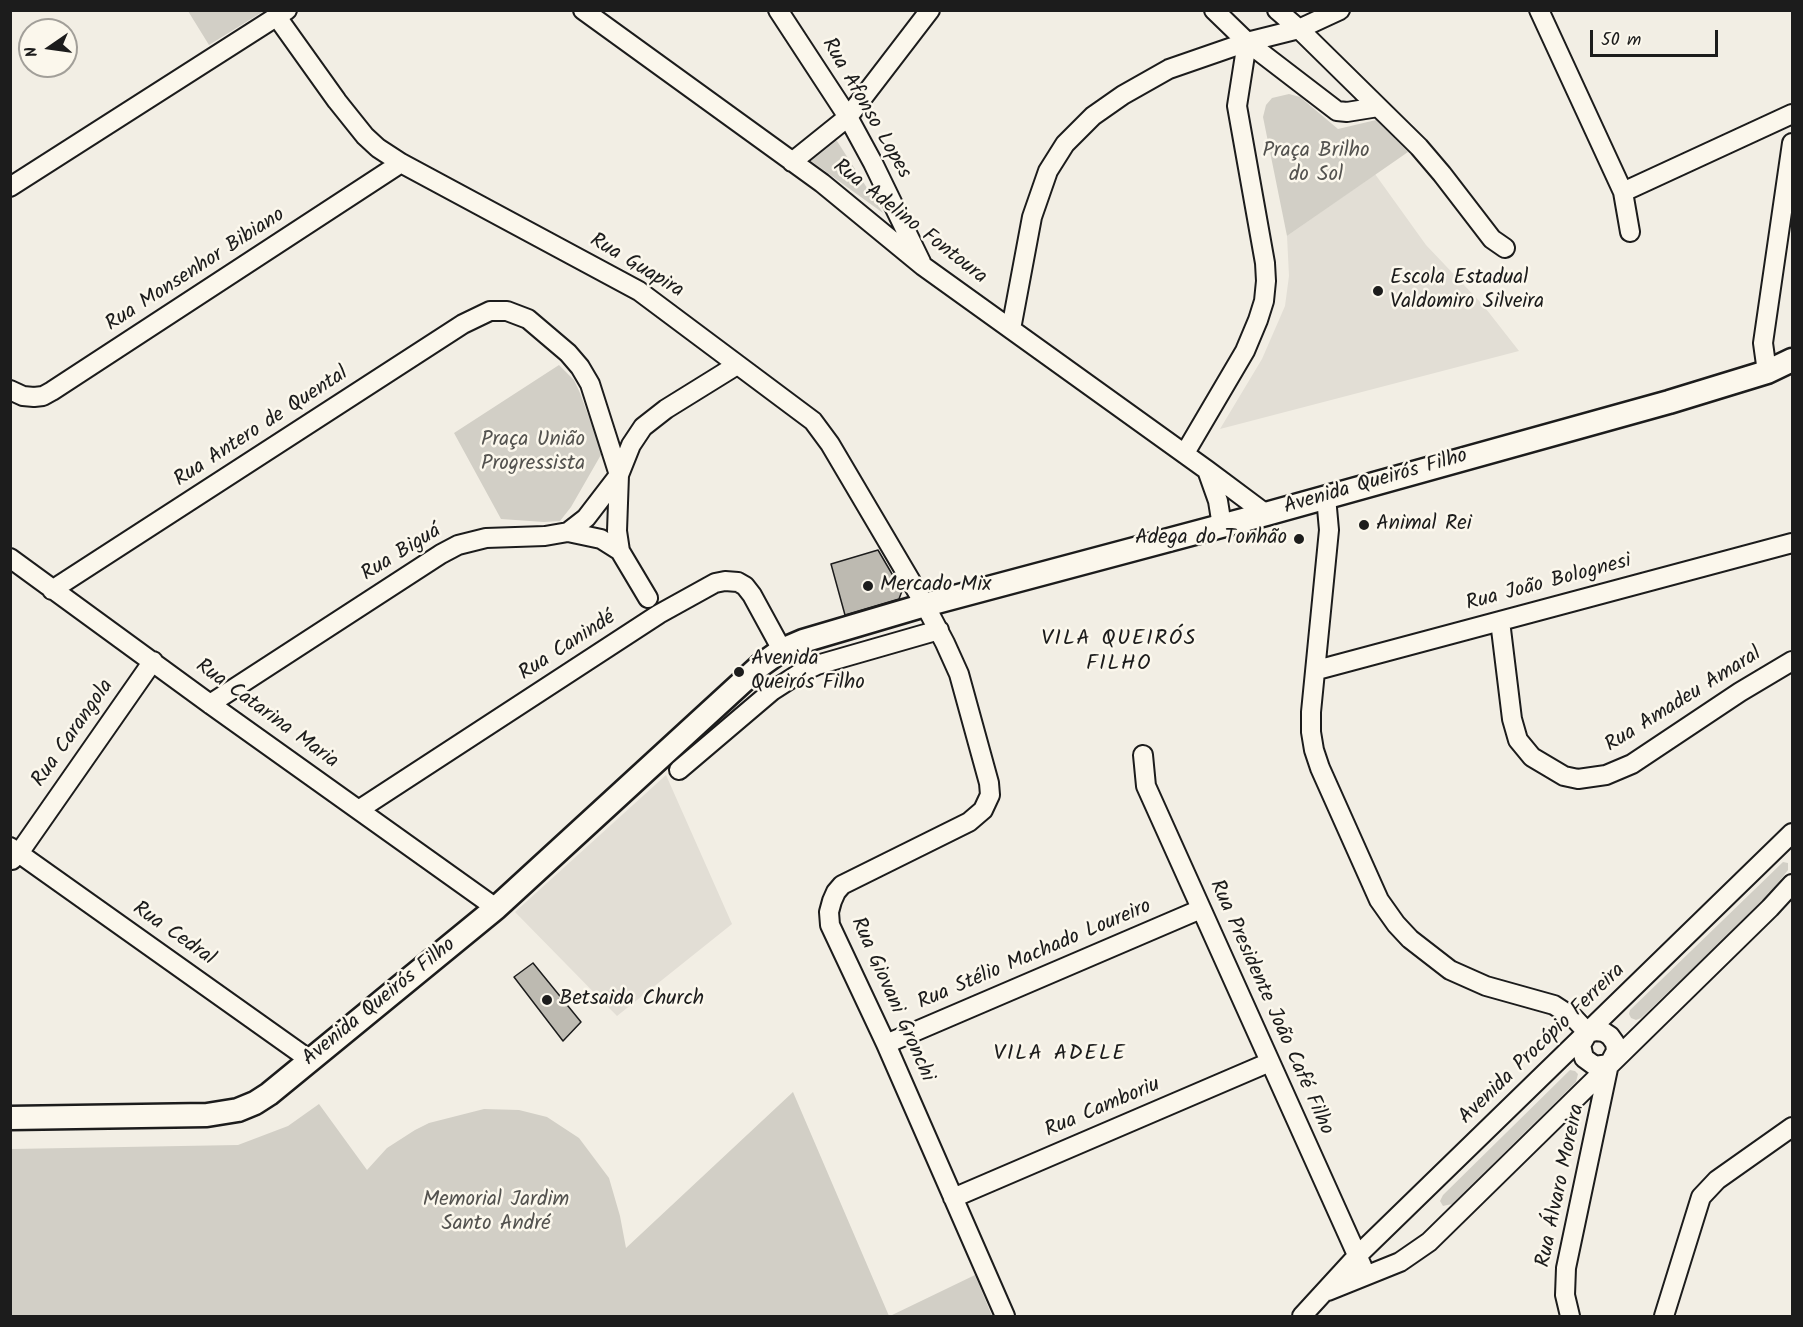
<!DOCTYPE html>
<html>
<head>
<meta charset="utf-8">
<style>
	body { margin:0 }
	#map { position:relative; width:1803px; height:1327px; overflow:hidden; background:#f2eee4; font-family:Kalam,sans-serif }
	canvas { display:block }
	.frame { position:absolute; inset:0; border:12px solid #1c1c1c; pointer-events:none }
	.north { position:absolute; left:18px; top:18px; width:60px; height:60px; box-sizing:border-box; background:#fbf7ec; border:2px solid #a29f99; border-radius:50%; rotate:257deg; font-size:16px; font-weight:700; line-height:24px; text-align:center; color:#1c1c1c }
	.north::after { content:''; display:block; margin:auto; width:21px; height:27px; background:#1c1c1c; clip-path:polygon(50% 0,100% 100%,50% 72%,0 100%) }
	.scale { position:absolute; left:1590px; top:30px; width:128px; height:27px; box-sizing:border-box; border:3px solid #1c1c1c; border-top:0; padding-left:8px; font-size:18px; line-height:21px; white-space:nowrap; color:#1c1c1c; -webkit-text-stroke:4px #fbf7ec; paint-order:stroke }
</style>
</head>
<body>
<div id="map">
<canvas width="1803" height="1327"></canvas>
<div class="frame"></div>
<div class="north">N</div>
<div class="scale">50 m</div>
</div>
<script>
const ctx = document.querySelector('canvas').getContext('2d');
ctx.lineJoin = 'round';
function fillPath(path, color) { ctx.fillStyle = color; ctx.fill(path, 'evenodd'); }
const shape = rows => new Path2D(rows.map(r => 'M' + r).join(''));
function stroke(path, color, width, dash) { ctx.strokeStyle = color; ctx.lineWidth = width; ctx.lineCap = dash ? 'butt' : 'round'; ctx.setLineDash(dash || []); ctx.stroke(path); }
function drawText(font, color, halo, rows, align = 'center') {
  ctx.font = font + ' Kalam,sans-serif'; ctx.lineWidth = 5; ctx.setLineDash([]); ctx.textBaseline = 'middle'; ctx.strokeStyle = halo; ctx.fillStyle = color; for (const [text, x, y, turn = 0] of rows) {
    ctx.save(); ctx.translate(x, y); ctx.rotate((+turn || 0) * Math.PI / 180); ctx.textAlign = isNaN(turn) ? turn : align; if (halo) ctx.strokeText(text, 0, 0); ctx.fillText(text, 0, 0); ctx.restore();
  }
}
const built = shape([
	[1375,174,1426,245,1483,305,1519,351,1220,429,1262,359,1285,306,1289,276,1287,236],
	[666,775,732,924,617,1016,515,912]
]);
const green = shape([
	[188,11,264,11,209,45],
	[1289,94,1300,97,1338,129,1376,120,1408,152,1287,236,1263,117,1266,105,1272,98],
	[836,141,837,141,883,213,811,161],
	[559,365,574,380,580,393,602,453,571,507,560,521,544,522,501,519,454,433],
	[1783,862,1788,863,1788,870,1764,901,1641,1018,1636,1020,1631,1018,1629,1014,1630,1010],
	[1570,1070,1575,1071,1578,1074,1576,1082,1452,1204,1443,1206,1440,1201,1443,1195],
	[793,1092,889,1316,11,1316,11,1149,238,1145,288,1126,319,1104,367,1170,387,1148,415,1130,429,1123,484,1109,519,1110,547,1117,579,1138,609,1178,620,1216,626,1248],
	[975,1275,992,1316,890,1316]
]);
const building = shape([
	[878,550,902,591,899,599,845,615,831,564,878,550],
	[533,963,581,1022,563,1041,514,977,533,963]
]);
const minor = shape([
	[583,10,822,183,923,266,1207,470,1266,514],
	[778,10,848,117,873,163,921,262],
	[1214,10,1247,42,1337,111,1347,112,1378,107],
	[1277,10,1299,29,1419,147,1442,174,1492,239,1505,248],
	[1539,10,1623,192,1630,232],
	[277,17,337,101,365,136,378,148,401,163,639,291,813,421,830,444,925,605,945,643,959,674,989,783,990,795,983,810,969,822,842,885,836,892,832,901,829,912,830,925,886,1044,1005,1316],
	[792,162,848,117,930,10],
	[10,187,287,10],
	[1623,192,1792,114],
	[1011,329,1032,217,1048,171,1065,144,1093,116,1123,95,1169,69,1247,42,1299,29,1340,10],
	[1767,372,1763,343,1792,143],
	[10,390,23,396,34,397,43,396,52,391,401,163],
	[1185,453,1245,351,1258,320,1264,301,1266,281,1265,263,1237,106,1247,42],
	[1207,470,1218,501,1222,526],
	[1326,497,1329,530,1311,712,1311,732,1314,750,1320,768,1379,900,1396,924,1410,939,1450,970,1486,986,1554,1005,1574,1018,1588,1033],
	[568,532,601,539,620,551,648,598],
	[10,558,210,704,496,908],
	[52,590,463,324,490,311,507,311,528,319,568,353,580,367,590,384,619,475,617,531,620,551],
	[1500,621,1512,719,1518,740,1532,757,1564,776,1578,779,1606,775,1632,764,1740,692,1792,661],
	[1317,670,1792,543],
	[210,704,441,554,458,545,486,538,545,536,568,532,586,518,619,475,631,445,643,427,666,409,737,365],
	[1143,755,1146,786,1362,1266],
	[679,770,772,691,800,673,817,665,939,630],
	[360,809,659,614,715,583,725,581,738,582,745,586,752,595,782,650],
	[10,847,310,1060],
	[12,860,19,853,153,661],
	[886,1044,1201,909],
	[953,1198,1270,1062],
	[1328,1291,1400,1262,1429,1242,1770,908,1792,884],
	[1302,1316,1357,1256,1792,833],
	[1570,1316,1565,1295,1566,1268,1609,1064,1616,1051,1615,1043,1610,1036,1604,1032,1596,1031,1588,1033,1581,1045,1584,1058,1595,1066,1609,1064],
	[1664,1316,1701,1197,1717,1180,1792,1127]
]);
const major = shape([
	[10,1118,207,1115,238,1110,255,1103,269,1094,496,908,761,665,782,650,803,641,925,605,1266,514,1669,402,1767,372,1792,360]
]);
const markers = [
	[1378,291,6,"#1c1c1c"],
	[1364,525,6,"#1c1c1c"],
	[1299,539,6,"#1c1c1c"],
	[868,586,6,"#1c1c1c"],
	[739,672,6,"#1c1c1c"],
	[547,1000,6,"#1c1c1c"]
];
const streetNames = [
	["Rua Afonso Lopes",865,109,60],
	["Rua Adelino Fontoura",909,223,38],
	["Rua Guapira",636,267,31],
	["Rua Monsenhor Bibiano",196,271,-33],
	["Rua Antero de Quental",262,428,-33],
	["Avenida Queirós Filho",1376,483,-16],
	["Rua Biguá",402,554,-32],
	["Rua João Bolognesi",1549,584,-15],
	["Rua Canindé",568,647,-33],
	["Rua Amadeu Amaral",1684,701,-32],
	["Rua Catarina Maria",266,715,36],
	["Rua Carangola",74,734,-55],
	["Rua Cedral",173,935,35],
	["Rua Stélio Machado Loureiro",1035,956,-23],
	["Rua Giovani Gronchi",891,1000,66],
	["Avenida Queirós Filho",380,1003,-39],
	["Rua Presidente João Café Filho",1270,1008,66],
	["Avenida Procópio Ferreira",1543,1045,-44],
	["Rua Camboriu",1103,1109,-23],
	["Rua Álvaro Moreira",1562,1186,-78]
];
const parkNames = [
	["Praça Brilho",1316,152],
	["do Sol",1316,176],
	["Praça União",533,441],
	["Progressista",533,465],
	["Memorial Jardim",496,1201],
	["Santo André",496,1225]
];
const poiNames = [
	["Escola Estadual",1390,279],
	["Valdomiro Silveira",1390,303],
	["Animal Rei",1376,525],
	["Adega do Tonhão",1287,539,"right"],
	["Mercado Mix",880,586],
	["Avenida",751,660],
	["Queirós Filho",751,684],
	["Betsaida Church",559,1000]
];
const neighbourhoodNames = [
	["VILA QUEIRÓS",1119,640],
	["FILHO",1119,665],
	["VILA ADELE",1060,1055]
];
fillPath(built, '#e2ded5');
fillPath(green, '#d2cfc6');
fillPath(building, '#bdbab1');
stroke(building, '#1c1c1c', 1.5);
stroke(minor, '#1c1c1c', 22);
stroke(major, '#1c1c1c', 27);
stroke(minor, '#fbf7ec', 18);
stroke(major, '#fbf7ec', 22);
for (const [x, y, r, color] of markers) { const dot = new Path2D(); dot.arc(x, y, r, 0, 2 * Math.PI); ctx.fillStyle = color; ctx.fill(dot); stroke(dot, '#fbf7ec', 2); }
drawText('21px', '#1c1c1c', '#fbf7ec', streetNames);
drawText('21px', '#53524f', '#fbf7ec', parkNames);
drawText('21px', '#1c1c1c', '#fbf7ec', poiNames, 'left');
ctx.letterSpacing = '1.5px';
drawText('22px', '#1c1c1c', '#fbf7ec', neighbourhoodNames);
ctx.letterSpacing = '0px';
</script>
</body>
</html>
